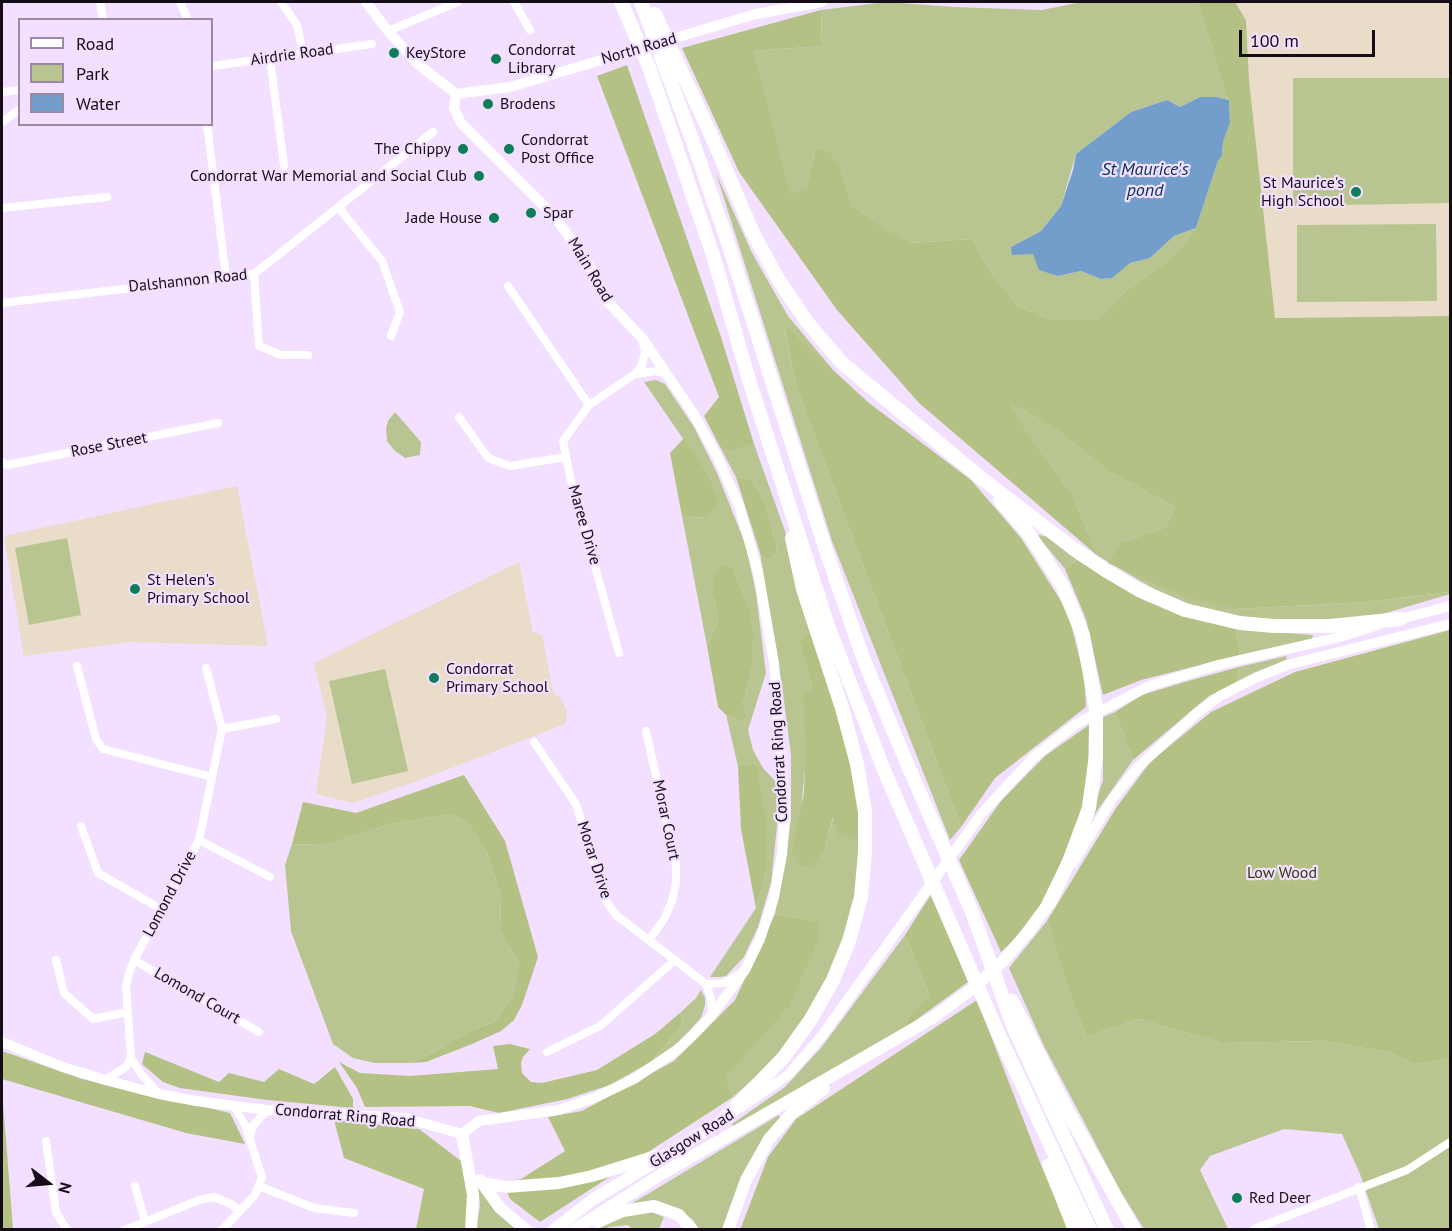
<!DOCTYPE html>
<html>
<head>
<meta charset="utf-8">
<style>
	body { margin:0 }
	#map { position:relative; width:1452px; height:1231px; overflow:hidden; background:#f3dfff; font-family:"PT Sans",sans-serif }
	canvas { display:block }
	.frame { position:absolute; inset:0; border:3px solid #140d17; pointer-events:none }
	.legend { position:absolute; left:18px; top:18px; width:195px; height:108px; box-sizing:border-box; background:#f3dfff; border:2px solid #9a8ba2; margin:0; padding:8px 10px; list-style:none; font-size:18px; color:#140d17 }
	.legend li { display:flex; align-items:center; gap:12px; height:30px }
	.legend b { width:30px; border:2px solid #9a8ba2 }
	.north { position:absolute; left:18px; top:1153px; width:60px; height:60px; -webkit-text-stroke:4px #f3dfff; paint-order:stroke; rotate:106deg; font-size:16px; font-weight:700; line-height:24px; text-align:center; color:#140d17 }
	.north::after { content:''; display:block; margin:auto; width:21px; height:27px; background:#140d17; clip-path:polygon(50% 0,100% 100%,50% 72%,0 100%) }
	.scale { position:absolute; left:1239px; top:30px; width:136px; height:27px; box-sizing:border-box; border:3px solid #140d17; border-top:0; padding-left:8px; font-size:18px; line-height:21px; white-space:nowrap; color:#140d17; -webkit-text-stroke:4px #f3dfff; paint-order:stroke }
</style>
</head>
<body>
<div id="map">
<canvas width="1452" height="1231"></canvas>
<div class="frame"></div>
<ul class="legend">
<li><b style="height:8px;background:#fff"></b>Road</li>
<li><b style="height:16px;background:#b9c591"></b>Park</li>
<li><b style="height:16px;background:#739ecc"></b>Water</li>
</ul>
<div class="north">N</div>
<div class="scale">100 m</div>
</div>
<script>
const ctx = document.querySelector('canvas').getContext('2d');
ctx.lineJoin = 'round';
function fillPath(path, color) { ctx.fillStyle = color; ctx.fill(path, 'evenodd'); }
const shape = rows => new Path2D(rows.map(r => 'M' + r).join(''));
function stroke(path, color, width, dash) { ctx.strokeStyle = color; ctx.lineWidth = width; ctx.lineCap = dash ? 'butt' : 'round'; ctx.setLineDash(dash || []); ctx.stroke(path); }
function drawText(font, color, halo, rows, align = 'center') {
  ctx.font = font + ' "PT Sans",sans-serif'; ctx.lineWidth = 4.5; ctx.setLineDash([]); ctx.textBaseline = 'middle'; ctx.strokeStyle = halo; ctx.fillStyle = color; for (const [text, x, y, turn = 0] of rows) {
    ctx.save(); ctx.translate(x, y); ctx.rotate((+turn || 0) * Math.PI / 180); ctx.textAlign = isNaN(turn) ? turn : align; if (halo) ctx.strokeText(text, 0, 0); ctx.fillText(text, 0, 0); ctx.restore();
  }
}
const education = shape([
	[1235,2,1450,2,1450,316,1275,318,1249,80,1246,20],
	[237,486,268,646,130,642,24,656,4,536],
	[519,562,533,632,542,635,553,692,561,699,567,711,565,724,415,782,353,803,316,794,327,717,314,663]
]);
const green = shape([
	[886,2,954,7,1042,10,1082,2,1198,2,1224,89,1229,100,1216,97,1200,97,1180,107,1167,100,1131,112,1076,154,1061,206,1041,231,1011,247,1033,254,1058,276,1081,271,1101,279,1111,278,1130,263,1150,258,1174,236,1196,228,1175,255,1127,290,1100,318,1089,320,1050,320,1017,305,990,271,972,239,912,243,888,233,852,206,842,173,816,149,806,187,791,196,754,51,822,46,821,10],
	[1293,78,1450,78,1450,203,1293,206],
	[716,173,752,253,788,316,834,371,784,326,796,386,961,827,950,840,832,541],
	[1436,224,1437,301,1297,302,1297,225],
	[656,380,665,384,694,427,717,473,746,546,756,593,766,673,748,730,753,750,763,768,775,781,777,788,779,807,771,883,758,927,744,957,726,976,720,977,710,977,756,908,766,872,756,766,738,766,726,715,744,723,747,714,743,704,752,667,748,605,732,567,713,596,718,619,707,646,682,516,707,518,717,494,710,478,644,382],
	[1008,401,1056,429,1108,471,1175,507,1166,527,1122,542,1238,609,1365,602,1450,592,1450,594,1369,618,1271,623,1212,612,1166,596,1098,556,1072,494,1034,442],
	[395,412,421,442,420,455,405,458,394,450,387,441,386,428,388,421],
	[754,444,785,531,813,630,799,641,813,691,800,819,825,848,834,815,861,837,853,910,834,966,814,1005,772,1062,733,1097,724,1077,787,1010,817,922,775,914,786,860,791,819,791,755,782,685,760,553,766,560,777,553,776,542,765,503,751,479,736,477,720,447,730,452],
	[1037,535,1046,536,1077,560,1065,569],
	[67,538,81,615,29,625,15,548],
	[1236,629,1313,635,1312,639,1240,655],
	[1286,656,1287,660,1237,682,1239,667],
	[385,669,408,771,352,784,329,681],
	[1115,712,1133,760,1090,821,1103,780,1103,717],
	[451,814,467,822,487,853,501,896,500,930,519,964,512,998,494,1022,475,1029,412,1063,375,1063,353,1058,333,1044,291,931,285,865,292,844,326,845,390,824],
	[1047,921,1069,991,1086,1037,1138,1019,1222,1043,1322,1041,1388,1052,1415,1064,1450,1059,1450,1229,1379,1229,1360,1174,1342,1134,1284,1129,1210,1156,1200,1170,1228,1229,1144,1229,1121,1192,1044,1046,1009,968],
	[905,935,929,995,906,1024,908,1026,734,1128,732,1124,785,1087,821,1048],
	[701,990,705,998,705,1005,701,1018,679,1042,652,1061,679,1029,683,1020,680,1013,696,998],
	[779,1115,781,1120,727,1229,699,1229,693,1220,680,1210,631,1204],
	[478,1186,518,1229,476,1230,480,1206],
	[651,1212,664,1217,659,1229,632,1229,628,1225,609,1227,607,1229,596,1230,629,1214]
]);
const forest = shape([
	[1198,2,1235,2,1246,20,1249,80,1275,318,1450,316,1450,592,1365,602,1238,609,1188,598,1108,563,1122,542,1166,527,1175,507,1108,471,1056,429,1009,402,1034,442,1072,494,1098,556,919,403,837,310,739,172,682,48,821,10,822,46,754,51,791,195,806,187,816,149,830,152,842,173,852,206,888,232,912,243,972,239,990,271,1017,305,1050,320,1089,320,1100,318,1127,290,1175,255,1196,228,1218,161,1222,156,1223,142,1230,123,1229,100,1224,89],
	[627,65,721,337,754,444,730,452,720,447,704,416,719,397,597,76],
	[784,325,869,403,971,480,1021,538,1068,612,1084,676,1086,707,995,778,961,827,796,386],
	[684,438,710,478,717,494,716,504,707,518,682,516,670,453],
	[736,477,751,479,765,503,776,542,777,553,766,560,760,553],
	[1077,560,1144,600,1197,619,1236,629,1240,655,1141,680,1103,695,1086,619,1065,569],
	[723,566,732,567,738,581,748,605,753,634,752,667,743,704,747,714,744,723,726,715,718,707,707,646,718,619,713,596,713,578,719,568],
	[813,630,849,745,858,803,861,837,839,836,833,817,825,848,812,866,799,866,792,852,804,792,806,748,803,694,813,691,799,641],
	[1450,630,1450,1059,1415,1064,1388,1052,1322,1041,1222,1043,1138,1019,1086,1037,1069,991,1047,921,1116,808,1151,761,1211,712,1295,672],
	[1239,667,1237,682,1209,696,1133,760,1115,712,1142,695,1188,681],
	[1089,725,1088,772,1079,822,1044,900,1013,941,1001,952,959,860,1001,801,1045,756],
	[756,765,766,821,766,872,756,908,741,829,738,766],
	[464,775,505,841,538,957,522,1005,514,1020,501,1031,472,1044,426,1062,412,1063,475,1029,494,1022,512,998,519,964,500,930,501,896,487,853,467,822,451,814,390,824,326,845,292,844,303,802,356,813],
	[932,893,968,982,908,1026,905,1024,929,995,905,935],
	[775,914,818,922,819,938,787,1010,725,1077,733,1097,540,1222,510,1199,503,1182,521,1179,565,1151,548,1117,582,1111,674,1061,735,1000],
	[977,1000,1039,1160,1069,1229,740,1230,768,1157,796,1119],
	[680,1013,683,1020,679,1029,652,1061,610,1085,567,1099,499,1113,470,1106,365,1107,357,1088,339,1062,360,1073,410,1076,498,1069,493,1046,510,1044,530,1049,523,1057,521,1063,522,1073,531,1082,542,1083,597,1070,655,1034],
	[2,1051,82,1079,230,1113,245,1144,186,1133,2,1079],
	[145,1052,219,1082,229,1073,264,1082,279,1069,314,1084,335,1067,353,1099,353,1108,267,1100,180,1088,163,1082,142,1064],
	[2,1090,13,1229,2,1229],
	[334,1120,419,1129,465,1164,470,1209,466,1229,416,1229,424,1189,344,1158]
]);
const water = shape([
	[1200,97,1216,97,1229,100,1230,123,1223,142,1222,156,1218,161,1196,228,1174,236,1150,258,1130,263,1112,278,1101,279,1081,271,1058,276,1039,270,1033,254,1012,255,1011,247,1041,231,1061,206,1073,170,1076,154,1131,112,1167,100,1180,107]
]);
const street = shape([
	[100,2,103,20],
	[180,2,188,20],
	[281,2,297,25,303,53],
	[514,2,530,30],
	[388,31,458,2],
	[270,58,284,166],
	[212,66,372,44],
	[2,92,20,90],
	[2,122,20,109],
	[207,124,226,277],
	[338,207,382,261,400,312,391,336],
	[2,208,107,197],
	[254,274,259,346,281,355,308,355],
	[508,286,589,405],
	[2,303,254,274,433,132],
	[635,374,657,371,667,375],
	[459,417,488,458,510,466,566,457],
	[2,462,7,465,218,423],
	[619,653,570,476,563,441,589,405,635,374,642,365,645,352,643,343],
	[77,666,96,739,103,749,212,777],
	[222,729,276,719],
	[646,731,676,866,676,883,672,901,664,919,649,940],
	[534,742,576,804,606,901,616,915,706,984,711,998,712,1015],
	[81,826,98,873,161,909],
	[199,840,270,877],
	[56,960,64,993,93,1019,128,1012],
	[134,960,259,1032],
	[706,984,724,983,741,973],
	[547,1052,600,1026,675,960],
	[105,1080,126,1067,131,1058],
	[159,1094,141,1074,131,1058,126,987,129,973,134,960,199,840,222,729,206,668],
	[250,1137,253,1126,267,1110],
	[46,1141,56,1212,67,1230],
	[135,1186,145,1221],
	[259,1186,314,1208,354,1213],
	[1359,1187,1371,1230],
	[1254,1229,1407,1170,1450,1142],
	[125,1230,199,1200,214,1197,231,1204,240,1211],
	[222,1230,255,1195,262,1177,245,1125,234,1106]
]);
const secondary = shape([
	[366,2,388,31,419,65,456,94],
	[456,94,510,87,756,14,822,2],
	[1393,621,1450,606],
	[1073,863,1113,798,1138,767,1198,712,1220,696,1255,678,1287,665,1450,624],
	[2,1042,60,1066,105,1080,159,1094,196,1101,267,1110,405,1118,462,1134,479,1121,558,1110,594,1098,634,1079,677,1050,695,1033,712,1015,745,970,760,939,774,897,782,854,785,810,774,663,758,572,739,506,718,458,693,413,643,339,605,299,589,265,555,217,461,123,454,108,456,94],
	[740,1108,788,1075,821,1037,982,813,1034,757,1076,724,1149,686,1218,665,1340,637,1378,625]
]);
const primary = shape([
	[462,1134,473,1195,471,1230],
	[480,1180,500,1208,526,1230],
	[482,1183,506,1187,559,1183,592,1176,656,1156],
	[597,1222,623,1211,654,1206,679,1215,692,1230],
	[554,1230,592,1200,722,1121],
	[574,1230,660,1175,934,1017,972,989,1002,962,1029,931,1049,903],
	[728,1230,746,1180,769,1139,791,1114,824,1089]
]);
const highway = shape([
	[621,2,649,67,713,255,749,380,828,626,884,770,946,913,998,1033,1090,1230],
	[641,2,693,142,727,240,827,554,865,663,909,768,972,912,1013,1026,1107,1230],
	[655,14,711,135,753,233,778,279,807,322,842,363,981,478,1074,549,1105,570,1139,590,1185,610,1240,623,1274,626,1330,626,1400,619],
	[1000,500,1029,534,1062,585,1083,635,1096,708,1096,755,1089,808,1069,862,1049,903],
	[1012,1001,1064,1105,1134,1230],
	[722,1121,784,1057,811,1019,833,980,849,941,861,897,865,852,865,812,857,764,842,708,803,589,792,538],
	[1049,1165,1075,1230]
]);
const markers = [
	[394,53,6,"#0f7d59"],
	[496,59,6,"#0f7d59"],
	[488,104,6,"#0f7d59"],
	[463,149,6,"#0f7d59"],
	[509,149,6,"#0f7d59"],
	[479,176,6,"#0f7d59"],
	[1356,192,6,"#0f7d59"],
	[531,213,6,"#0f7d59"],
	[494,218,6,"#0f7d59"],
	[135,589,6,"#0f7d59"],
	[434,678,6,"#0f7d59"],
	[1237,1198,6,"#0f7d59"]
];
const streetNames = [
	["North Road",639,49,-16],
	["Airdrie Road",292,55,-8],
	["Main Road",590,270,59],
	["Dalshannon Road",188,281,-6],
	["Rose Street",109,445,-11],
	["Maree Drive",584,525,74],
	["Condorrat Ring Road",779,752,-93],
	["Morar Court",666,820,78],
	["Morar Drive",594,860,72],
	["Lomond Drive",170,894,-62],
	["Lomond Court",197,996,30],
	["Condorrat Ring Road",345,1116,5],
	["Glasgow Road",692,1139,-32]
];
const poiNames = [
	["Condorrat",508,50],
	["Library",508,68],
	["KeyStore",406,53],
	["Brodens",500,104],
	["Condorrat",521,140],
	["Post Office",521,158],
	["The Chippy",451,149,"right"],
	["Condorrat War Memorial and Social Club",467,176,"right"],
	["St Maurice's",1344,183,"right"],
	["High School",1344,201,"right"],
	["Spar",543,213],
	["Jade House",482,218,"right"],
	["St Helen's",147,580],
	["Primary School",147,598],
	["Condorrat",446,669],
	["Primary School",446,687],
	["Red Deer",1249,1198]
];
const parkNames = [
	["Low Wood",1282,873]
];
const waterNames = [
	["St Maurice's",1145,170],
	["pond",1145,191]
];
fillPath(education, '#e9dcc8');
fillPath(green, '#b9c591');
fillPath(forest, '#b3c184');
fillPath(water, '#739ecc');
stroke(street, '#fff', 8);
stroke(secondary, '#fff', 10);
stroke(primary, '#fff', 12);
stroke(highway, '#fff', 14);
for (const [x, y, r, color] of markers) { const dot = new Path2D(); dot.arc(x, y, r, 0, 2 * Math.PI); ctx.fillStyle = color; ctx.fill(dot); stroke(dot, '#f3dfff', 2); }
drawText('16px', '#140d17', '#f3dfff', streetNames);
drawText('16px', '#140d17', '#f3dfff', poiNames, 'left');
drawText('16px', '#333b0c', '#f3dfff', parkNames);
drawText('italic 18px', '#00315b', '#f3dfff', waterNames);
</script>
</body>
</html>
